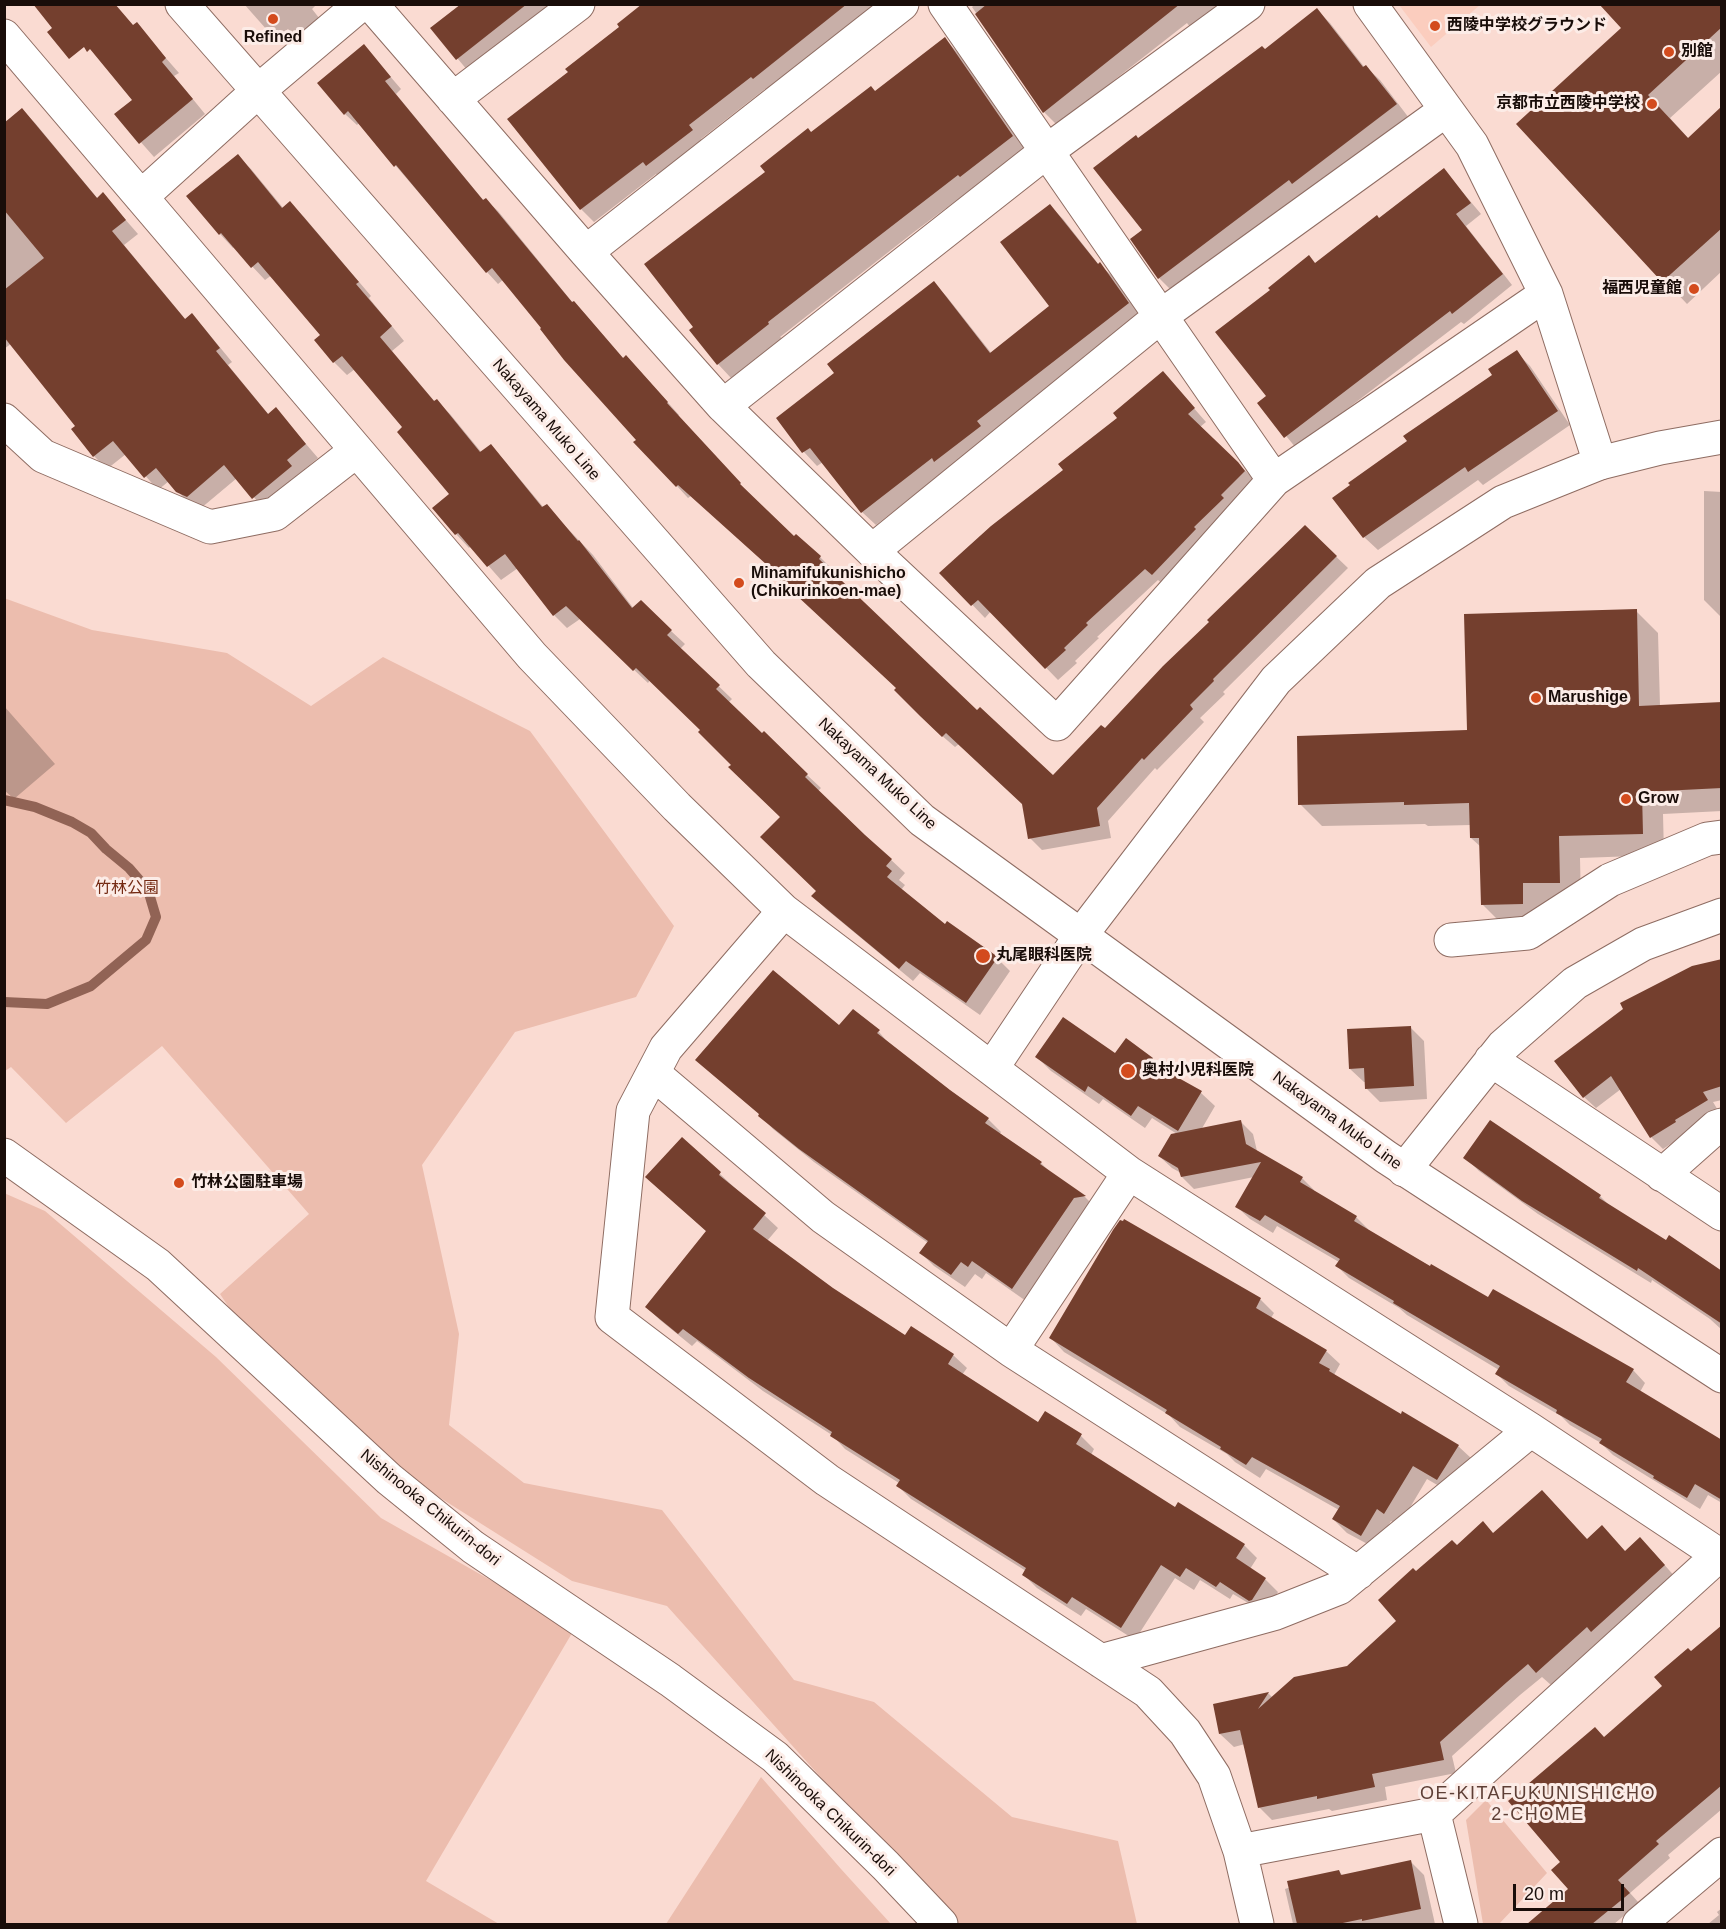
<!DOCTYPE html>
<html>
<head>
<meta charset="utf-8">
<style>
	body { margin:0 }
	#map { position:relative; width:1726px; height:1929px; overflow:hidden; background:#fadbd2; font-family:Helvetica,sans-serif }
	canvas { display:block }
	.frame { position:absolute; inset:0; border:6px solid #190d09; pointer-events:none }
	.scale { position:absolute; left:1513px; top:1884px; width:111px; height:27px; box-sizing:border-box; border:3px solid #190d09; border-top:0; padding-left:8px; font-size:18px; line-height:21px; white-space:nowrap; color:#190d09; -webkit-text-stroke:4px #fcece7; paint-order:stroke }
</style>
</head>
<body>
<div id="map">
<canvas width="1726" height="1929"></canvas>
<div class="frame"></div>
<div class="scale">20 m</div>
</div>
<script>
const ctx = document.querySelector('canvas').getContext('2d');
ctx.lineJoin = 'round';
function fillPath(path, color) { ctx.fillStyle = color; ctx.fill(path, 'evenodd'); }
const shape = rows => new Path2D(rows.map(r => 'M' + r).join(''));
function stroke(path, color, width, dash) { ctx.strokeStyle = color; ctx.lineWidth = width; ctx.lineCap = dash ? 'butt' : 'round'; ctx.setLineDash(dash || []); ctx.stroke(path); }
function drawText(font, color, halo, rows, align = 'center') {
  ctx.font = font + ' Helvetica,"Noto Sans JP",sans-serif'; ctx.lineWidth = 6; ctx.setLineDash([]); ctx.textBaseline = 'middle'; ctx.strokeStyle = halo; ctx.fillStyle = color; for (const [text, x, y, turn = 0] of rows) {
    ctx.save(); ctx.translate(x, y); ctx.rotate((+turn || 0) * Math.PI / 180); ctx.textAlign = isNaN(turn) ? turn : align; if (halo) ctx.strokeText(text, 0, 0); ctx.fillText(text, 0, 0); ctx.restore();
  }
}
const built = shape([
	[1399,5,1480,5,1431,47]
]);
const green = shape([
	[4,598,92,630,227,653,311,706,383,657,530,731,674,926,636,997,515,1032,422,1165,459,1334,449,1425,524,1483,662,1510,794,1680,874,1702,1012,1817,1118,1841,1137,1924,944,1924,824,1781,667,1606,572,1581,396,1470,272,1372,220,1294,309,1214,162,1046,66,1123,11,1067,5,1071],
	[4,1193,45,1211,216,1357,381,1518,575,1628,426,1881,499,1924,5,1924],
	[761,1777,841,1869,891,1924,666,1924],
	[1486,1800,1547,1873,1499,1924,1483,1924,1466,1820]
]);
const shadow = shape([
	[244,4,317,4,312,9,323,23,300,42,288,29,275,39],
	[458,4,553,4,468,71,432,28,460,7],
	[645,4,877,4,767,91,765,89,701,139,704,143,660,178,656,174,594,222,581,209,570,73],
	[975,4,1219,4,1190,27,1187,23,1057,125,1044,112,972,7],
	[1722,4,1722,71,1670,118,1689,139,1722,108,1722,271,1687,304,1518,124],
	[1317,10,1330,23,1365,68,1366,67,1380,80,1409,118,1307,196,1303,193,1173,292,1159,278,1132,239,1145,230,1139,140,1265,51],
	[136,24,179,73,174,76,205,114,154,157,116,114,134,100,133,27],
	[945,39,958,53,1026,150,974,190,973,188,914,232,780,337,782,338,731,378,718,364,695,327,767,172,811,134,876,93],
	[364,46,401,89,396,94,484,201,486,200,498,211,573,303,585,314,624,359,638,369,679,415,677,416,751,496,794,538,796,536,820,557,832,569,830,571,977,712,1054,777,1105,730,1305,527,1348,568,1223,692,1225,694,1200,718,1204,722,1157,770,1155,768,1108,821,1111,838,1042,850,1030,838,1024,804,959,744,955,747,933,728,898,688,769,565,691,496,688,498,677,486,635,442,638,440,504,279,498,284,487,272,359,123,357,125,345,114],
	[22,110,35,123,98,199,103,194,138,234,124,245,186,320,192,315,204,328,232,362,228,365,269,415,276,409,318,458,299,474,304,480,266,511,237,478,200,509,190,505,169,481,158,490,126,454,107,469,94,456,77,426,12,343,4,349,4,125],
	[238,156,251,169,284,209,290,203,304,217,371,296,369,298,404,341,392,351,435,402,437,401,450,414,482,453,490,446,504,460,544,508,546,506,593,555,634,609,641,602,671,631,685,644,680,649,732,699,728,703,762,735,764,733,807,775,821,788,818,791,905,873,899,880,905,885,901,890,946,926,997,958,1010,971,980,1015,920,973,913,981,826,909,813,896,818,891,782,817,702,730,650,680,648,683,580,619,567,628,554,615,518,568,501,580,471,546,469,548,456,534,451,494,404,428,355,369,347,375,334,362,322,335,272,275,265,280,234,247,233,248,220,234,188,196],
	[1444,170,1481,214,1466,226,1512,285,1464,324,1461,322,1296,448,1259,403,1268,397,1272,290,1316,264,1379,220],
	[1050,206,1063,219,1099,265,1114,277,1141,317,876,525,862,512,823,462,817,466,804,452,778,419,836,373,934,283,947,297,992,354,1051,306],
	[1516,352,1530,366,1570,425,1483,485,1478,480,1378,550,1364,537,1352,485,1494,375],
	[1163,373,1206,422,1200,427,1251,476,1256,484,1165,586,1158,580,1097,637,1099,638,1075,661,1077,663,1058,680,991,611,985,618,942,573,1065,470],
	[1704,491,1722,492,1722,618,1704,600],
	[1636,611,1658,633,1660,706,1722,703,1722,811,1663,814,1664,855,1580,858,1581,904,1505,927,1483,905,1481,847,1471,838,1471,825,1428,826,1425,824,1322,826,1300,804,1469,732],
	[4,706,55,764,14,799,4,790],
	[1722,960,1722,1100,1713,1102,1719,1112,1663,1149,1651,1137,1621,1089,1596,1108,1584,1097],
	[853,1011,879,1032,891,1046,988,1119,1001,1132,999,1135,1041,1163,1054,1176,1085,1197,1097,1209,1026,1301,986,1273,982,1279,975,1274,965,1287,934,1266,921,1253,928,1243,814,1162,773,1129,760,1115,697,1060,839,1027],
	[1410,1027,1424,1041,1427,1099,1380,1102,1367,1089,1366,1082,1364,1082,1350,1069],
	[1116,1055,1152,1059,1166,1073,1201,1093,1215,1106,1201,1130,1241,1122,1253,1134,1257,1151,1302,1178,1314,1190,1313,1192,1356,1217,1368,1229,1367,1231,1489,1299,1633,1370,1645,1383,1640,1392,1722,1441,1722,1503,1708,1495,1700,1509,1613,1455,1601,1443,1570,1425,1561,1416,1509,1386,1497,1374,1499,1370,1407,1315,1399,1308,1349,1278,1337,1266,1339,1262,1277,1226,1273,1233,1250,1219,1237,1207,1254,1177,1194,1189,1182,1177,1181,1173,1172,1168,1159,1156,1177,1134,1152,1118,1145,1128,1103,1099,1099,1104,1051,1071,1037,1057],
	[1465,1157,1600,1196,1612,1208,1666,1242,1722,1272,1722,1330,1710,1319,1652,1280,1651,1283,1538,1214,1479,1171],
	[720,1174,778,1228,767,1241,832,1290,905,1337,953,1355,967,1368,962,1375,1039,1424,1046,1413,1081,1436,1094,1449,1091,1455,1176,1509,1244,1545,1257,1558,1250,1569,1265,1579,1278,1592,1265,1613,1233,1594,1230,1599,1200,1580,1194,1590,1175,1578,1135,1640,1086,1609,1081,1616,1037,1588,1024,1575,1026,1571,911,1499,898,1486,899,1483,845,1449,832,1435,763,1391,697,1341,692,1346,660,1320,647,1307,707,1232,661,1190],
	[1125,1221,1261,1300,1274,1313,1271,1318,1326,1351,1340,1364,1334,1375,1401,1416,1458,1446,1472,1459,1451,1493,1427,1479,1399,1526,1391,1521,1375,1548,1347,1533,1333,1519,1339,1510,1266,1469,1260,1478,1235,1462,1227,1454,1180,1427,1169,1415,1064,1352,1051,1338],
	[1494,1534,1587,1541,1626,1552,1653,1552,1677,1579,1606,1644,1601,1639,1551,1685,1542,1677,1520,1695,1452,1756,1456,1773,1385,1787,1387,1800,1332,1811,1329,1809,1272,1820,1259,1807,1245,1744,1234,1747,1220,1734,1214,1705,1268,1693,1273,1698,1348,1667,1398,1621,1416,1573,1457,1547],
	[1722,1627,1722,1809,1668,1855,1670,1858,1630,1893,1639,1903,1614,1924,1532,1924,1531,1923,1570,1889,1562,1862,1604,1739,1664,1686,1691,1653],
	[1410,1861,1424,1875,1435,1924,1293,1924,1285,1889,1339,1871,1343,1876],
	[1722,1908,1722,1924,1708,1924,1719,1915,1717,1912]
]);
const stream = shape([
	[4,800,35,807,72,822,91,833,106,849,129,868,148,890,156,917,146,940,91,986,47,1004,4,1002]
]);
const building = shape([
	[33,4,115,4,133,25,137,22,166,58,162,62,193,99,139,144,114,114,132,100,90,49,87,52,84,47,69,59,47,32,52,28],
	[461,4,527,4,456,60,430,28],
	[642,4,847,4,753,79,751,77,689,125,693,130,646,166,643,162,580,210,507,119,568,72,565,69,619,27,617,24],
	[987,4,1180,4,1043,113,975,14],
	[1599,4,1722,4,1722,27,1648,95,1688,138,1722,106,1722,228,1662,282,1516,124,1621,28],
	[1317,8,1363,67,1366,65,1397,104,1292,184,1289,180,1158,279,1130,239,1142,230,1093,168,1136,135,1138,138,1262,46,1265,49],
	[945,37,1013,136,960,177,958,175,901,219,768,322,769,324,717,365,689,330,693,327,644,264,765,172,760,166,808,128,811,132,871,86,875,91],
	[364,44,391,77,385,81,483,200,486,198,572,302,574,301,623,358,626,355,668,402,667,403,741,483,740,484,794,536,796,534,821,556,819,559,977,710,980,707,1053,775,1101,725,1105,728,1163,666,1209,622,1207,620,1305,525,1337,556,1213,679,1214,681,1190,705,1193,709,1144,760,1142,758,1097,808,1100,826,1028,839,1022,804,946,733,942,737,920,716,894,690,896,688,766,567,767,565,678,485,676,487,633,442,636,440,564,360,540,329,541,328,492,268,486,273,396,165,394,167,348,111,344,115,317,83],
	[22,108,97,198,103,192,126,220,112,231,185,319,192,313,220,348,216,351,268,414,276,407,306,444,287,460,292,466,252,499,224,465,187,497,176,492,156,468,144,478,113,441,93,457,71,429,75,426,4,337,4,290,44,258,4,210,4,123],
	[238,154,282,208,290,201,359,282,356,284,392,326,380,337,434,401,437,399,480,452,491,444,542,507,547,504,578,541,579,540,632,608,641,600,672,630,667,635,720,685,716,689,762,733,764,731,808,774,805,777,865,835,892,859,886,866,892,871,887,877,945,924,947,921,998,957,966,1003,906,961,899,969,811,896,816,891,760,837,780,817,728,767,731,765,698,732,700,730,636,668,633,671,566,606,553,616,505,554,487,567,458,533,455,535,432,508,449,494,397,432,402,427,342,356,333,363,314,340,320,335,258,262,251,268,221,233,219,235,186,196],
	[1444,168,1471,203,1456,214,1503,274,1452,314,1450,311,1284,438,1257,403,1266,396,1215,332,1270,290,1268,288,1309,255,1315,263,1377,215,1379,218],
	[1050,204,1098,264,1100,262,1129,303,977,421,981,426,934,462,932,458,861,513,810,448,802,453,776,418,834,373,827,364,934,281,990,353,1049,306,1000,242],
	[1517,350,1558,411,1468,472,1465,467,1363,538,1332,498,1350,485,1348,483,1407,441,1403,436,1492,375,1488,369],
	[1163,371,1195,408,1188,414,1238,462,1245,471,1221,495,1224,498,1194,527,1196,529,1152,575,1145,569,1086,623,1088,625,1064,648,1066,650,1045,669,978,600,971,606,939,573,991,526,1063,470,1058,464,1117,418,1113,413],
	[1637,609,1639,706,1722,702,1722,788,1642,792,1643,834,1559,836,1560,883,1523,883,1523,904,1481,905,1479,838,1470,838,1469,803,1404,805,1404,802,1298,805,1297,736,1467,730,1464,614],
	[1722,959,1722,1086,1703,1092,1708,1100,1675,1120,1676,1122,1650,1138,1611,1076,1583,1098,1554,1061,1623,1009,1620,1003,1692,966],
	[773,970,839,1025,853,1009,880,1030,877,1033,950,1090,989,1118,985,1123,1042,1162,1040,1164,1086,1196,1074,1198,1012,1289,972,1261,968,1267,961,1262,951,1275,919,1253,928,1241,799,1149,758,1116,759,1114,695,1060],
	[1063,1017,1115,1053,1126,1038,1153,1058,1150,1062,1202,1091,1178,1131,1138,1106,1131,1116,1088,1086,1085,1092,1035,1057],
	[1411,1026,1414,1086,1365,1089,1364,1068,1349,1069,1347,1029],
	[1241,1120,1246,1144,1303,1177,1300,1182,1357,1216,1354,1221,1430,1266,1431,1264,1488,1297,1493,1289,1634,1369,1626,1382,1722,1440,1722,1500,1695,1484,1687,1498,1653,1478,1654,1476,1599,1443,1602,1439,1556,1413,1557,1410,1495,1374,1500,1366,1393,1303,1394,1301,1335,1266,1340,1259,1265,1215,1260,1221,1235,1207,1261,1162,1181,1177,1178,1168,1158,1156,1171,1134],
	[1490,1120,1601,1195,1599,1198,1666,1240,1669,1235,1722,1271,1722,1324,1638,1268,1637,1271,1522,1201,1463,1158],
	[682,1137,721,1172,719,1175,766,1213,753,1229,833,1288,905,1335,911,1326,954,1354,948,1364,1038,1422,1045,1411,1082,1434,1076,1444,1175,1507,1178,1502,1245,1544,1236,1558,1266,1578,1252,1600,1249,1601,1220,1582,1216,1587,1186,1568,1180,1577,1161,1565,1121,1628,1072,1597,1067,1604,1022,1575,1026,1568,896,1486,900,1480,830,1436,832,1432,749,1378,683,1329,678,1334,645,1307,706,1231,645,1177],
	[1124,1219,1261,1298,1256,1308,1327,1350,1319,1363,1330,1369,1329,1371,1401,1414,1402,1411,1459,1445,1437,1480,1413,1466,1384,1514,1377,1509,1361,1536,1332,1519,1340,1506,1252,1457,1246,1465,1220,1449,1221,1447,1165,1413,1167,1410,1049,1338,1113,1230,1120,1220,1123,1221],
	[1542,1490,1587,1539,1602,1525,1625,1551,1640,1537,1665,1565,1591,1632,1587,1627,1536,1673,1528,1664,1507,1682,1440,1742,1444,1760,1372,1774,1375,1787,1317,1799,1317,1796,1258,1808,1240,1730,1219,1734,1213,1704,1269,1692,1258,1709,1294,1677,1347,1666,1396,1621,1378,1600,1413,1568,1416,1571,1452,1540,1457,1545,1483,1521,1493,1533],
	[1722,1625,1722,1785,1656,1841,1659,1844,1618,1880,1630,1893,1592,1924,1527,1924,1568,1889,1551,1870,1560,1862,1508,1801,1595,1727,1604,1737,1662,1686,1654,1677,1688,1648,1691,1651],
	[1411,1860,1421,1909,1362,1921,1362,1919,1338,1924,1297,1924,1287,1881,1339,1870,1341,1875]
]);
const street = shape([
	[371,4,586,252,723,406,872,551,1057,724,1274,480,1546,294],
	[945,4,1274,480],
	[1370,4,1472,145,1546,294,1600,463],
	[4,36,532,656,677,807,784,911,1129,1173,1531,1430,1722,1557],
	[453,99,578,4],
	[141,197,258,91,361,4],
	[586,252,902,4],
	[723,406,1047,151,1248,4],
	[4,420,43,456,210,527,275,514,356,451],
	[872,551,1161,316,1446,110],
	[784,911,666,1048,633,1111,612,1317,827,1480,1148,1692,1185,1732,1214,1776,1240,1851,1257,1924],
	[1451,940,1528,933,1610,880,1707,839,1722,837],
	[1491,1060,1722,1214],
	[992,1068,1081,935],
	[653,1073,823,1217,1011,1350,1358,1573],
	[4,1155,158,1265,389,1479,473,1547,670,1680,775,1757,886,1866,941,1924],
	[1404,1170,1503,1046,1575,983,1643,944,1722,915],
	[1662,1175,1716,1127,1722,1125],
	[1011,1350,1129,1173],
	[1101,1661,1276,1613,1339,1588,1531,1430],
	[1434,1814,1461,1924],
	[1240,1851,1434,1814,1719,1555],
	[1639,1924,1722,1854]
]);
const secondary = shape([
	[182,4,761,664,922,820,1386,1157,1722,1376],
	[1081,935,1276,680,1378,583,1503,502,1600,463,1660,448,1722,437]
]);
const markers = [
	[273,19,6,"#d34b1d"],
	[1435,26,6,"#d34b1d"],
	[1669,52,6,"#d34b1d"],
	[1652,104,6,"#d34b1d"],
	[1694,289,6,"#d34b1d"],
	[739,583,6,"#d34b1d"],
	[1536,698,6,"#d34b1d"],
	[1626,799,6,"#d34b1d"],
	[983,956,8,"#d34b1d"],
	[1128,1071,8,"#d34b1d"],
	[179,1183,6,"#d34b1d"]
];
const poiNames = [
	["西陵中学校グラウンド",1447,26],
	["Refined",273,38,"center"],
	["別館",1681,52],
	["京都市立西陵中学校",1640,104,"right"],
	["福西児童館",1682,289,"right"],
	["Minamifukunishicho",751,574],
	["(Chikurinkoen-mae)",751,592],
	["Marushige",1548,698],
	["Grow",1638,799],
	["丸尾眼科医院",996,956],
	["奥村小児科医院",1142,1071],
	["竹林公園駐車場",191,1183]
];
const streetNames = [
	["Nakayama Muko Line",546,420,49],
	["Nakayama Muko Line",877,774,43],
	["Nakayama Muko Line",1337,1121,36],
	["Nishinooka Chikurin-dori",430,1508,39],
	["Nishinooka Chikurin-dori",830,1813,44]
];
const parkNames = [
	["竹林公園",127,889]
];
const neighbourhoodNames = [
	["OE-KITAFUKUNISHICHO",1538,1794],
	["2-CHOME",1538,1815]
];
fillPath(built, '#fbcdbe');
fillPath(green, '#ecbdae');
fillPath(shadow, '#0003');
stroke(stream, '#916355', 10);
fillPath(building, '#743f2e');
stroke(street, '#8e6c62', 35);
stroke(secondary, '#8e6c62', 35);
stroke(street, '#fff', 33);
stroke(secondary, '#fff', 33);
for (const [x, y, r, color] of markers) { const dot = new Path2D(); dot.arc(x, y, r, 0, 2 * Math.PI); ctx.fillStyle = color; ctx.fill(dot); stroke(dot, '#fcece7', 2); }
drawText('bold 16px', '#190d09', '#fcece7', poiNames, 'left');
drawText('16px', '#190d09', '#fcece7', streetNames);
drawText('16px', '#742a13', '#fcece7', parkNames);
ctx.letterSpacing = '1.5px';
drawText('18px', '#5e3f36', '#fcece7', neighbourhoodNames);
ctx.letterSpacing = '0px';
</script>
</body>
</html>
